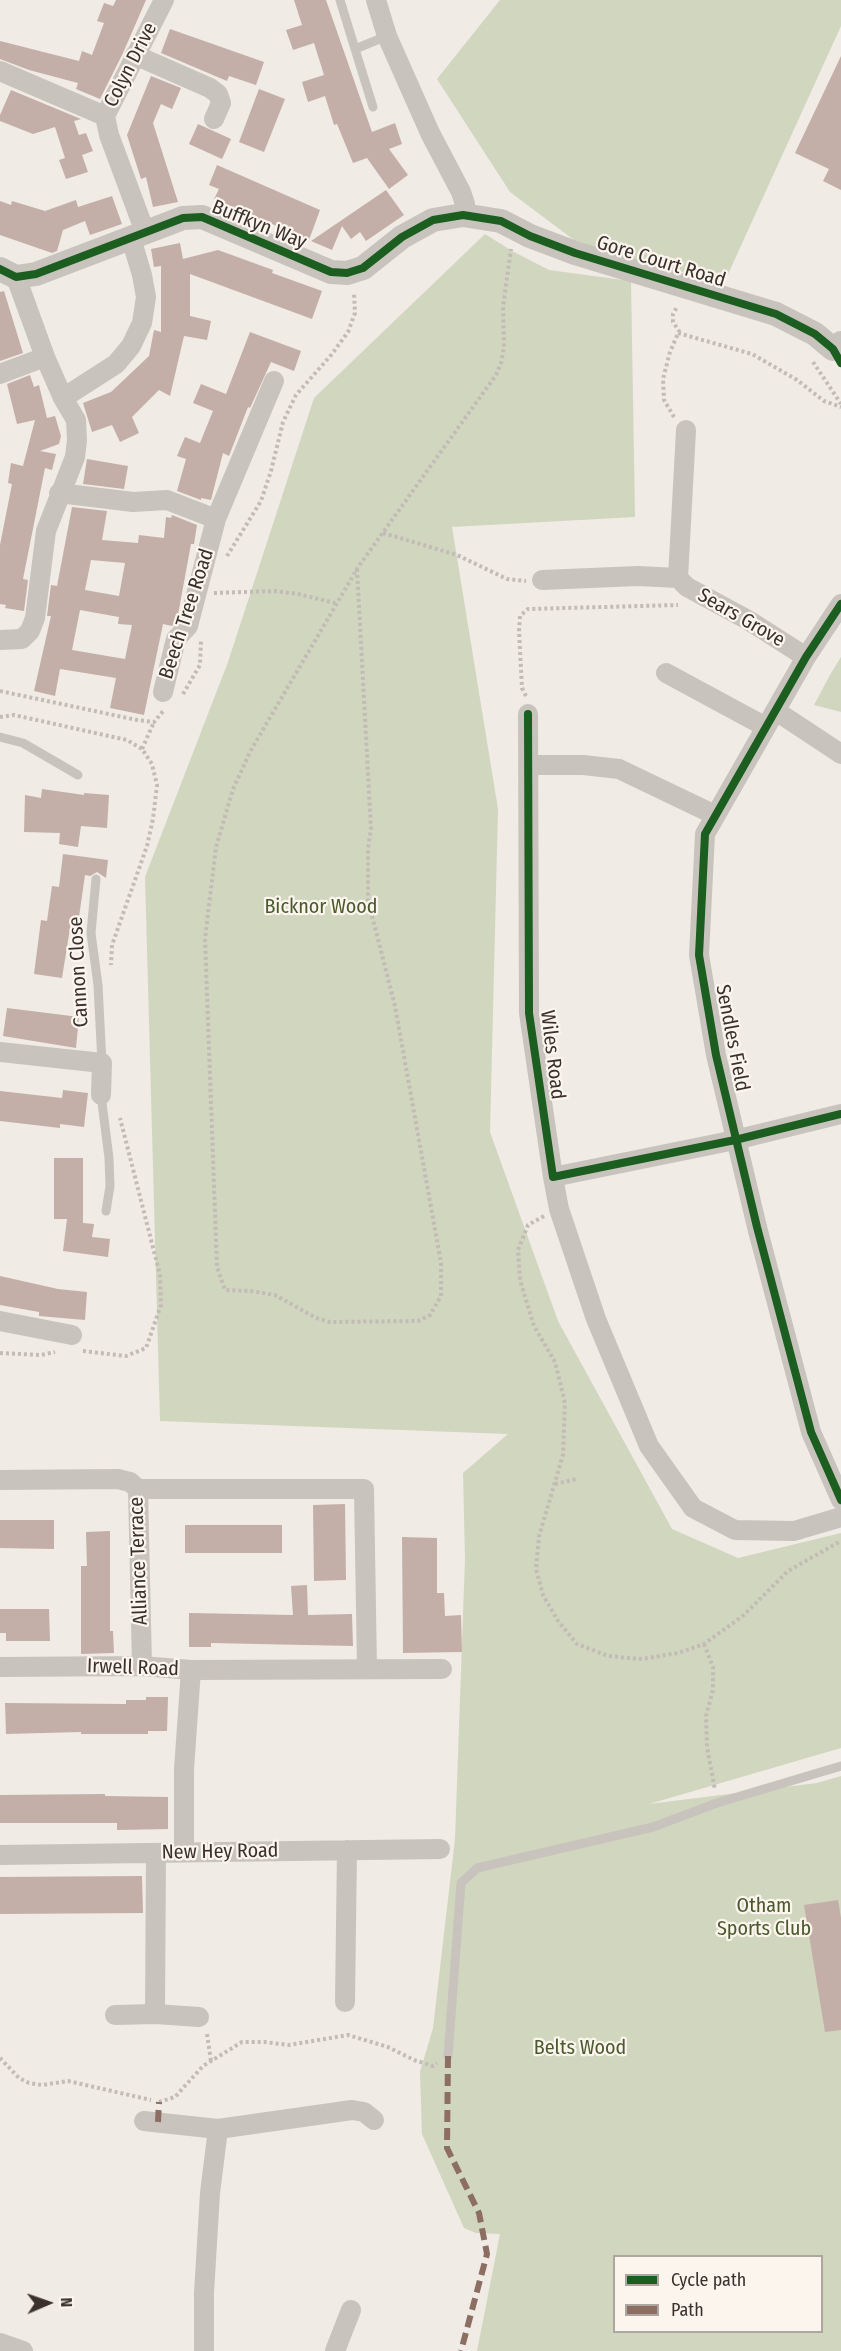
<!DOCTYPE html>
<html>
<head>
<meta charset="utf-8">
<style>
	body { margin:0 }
	#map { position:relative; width:841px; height:2351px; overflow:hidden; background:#f0ebe5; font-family:"Fira Sans Condensed",sans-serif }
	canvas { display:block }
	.legend { position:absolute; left:613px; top:2255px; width:210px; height:78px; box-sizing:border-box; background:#fbf5ee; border:2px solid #aea6a0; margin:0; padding:8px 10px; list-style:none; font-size:18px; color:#3b302b }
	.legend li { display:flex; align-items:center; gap:12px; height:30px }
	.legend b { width:30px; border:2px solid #aea6a0 }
	.north { position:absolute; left:18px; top:2273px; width:60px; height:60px; -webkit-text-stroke:4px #fbf5ee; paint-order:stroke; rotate:88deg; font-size:16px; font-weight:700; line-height:24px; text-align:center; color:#3b302b }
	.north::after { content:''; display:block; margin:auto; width:21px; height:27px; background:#3b302b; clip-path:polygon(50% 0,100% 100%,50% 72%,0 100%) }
</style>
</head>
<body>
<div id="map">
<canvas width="841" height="2351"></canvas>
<ul class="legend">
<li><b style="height:8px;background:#1b5e20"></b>Cycle path</li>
<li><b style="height:8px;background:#8d6e63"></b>Path</li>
</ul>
<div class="north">N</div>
</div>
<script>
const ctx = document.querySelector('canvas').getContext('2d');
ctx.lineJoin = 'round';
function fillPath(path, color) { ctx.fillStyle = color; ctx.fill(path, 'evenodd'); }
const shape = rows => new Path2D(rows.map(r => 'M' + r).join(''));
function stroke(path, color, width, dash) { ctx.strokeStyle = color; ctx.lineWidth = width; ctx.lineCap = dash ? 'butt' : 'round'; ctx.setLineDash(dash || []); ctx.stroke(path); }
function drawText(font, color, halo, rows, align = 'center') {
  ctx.font = font + ' "Fira Sans Condensed",sans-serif'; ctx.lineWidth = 4.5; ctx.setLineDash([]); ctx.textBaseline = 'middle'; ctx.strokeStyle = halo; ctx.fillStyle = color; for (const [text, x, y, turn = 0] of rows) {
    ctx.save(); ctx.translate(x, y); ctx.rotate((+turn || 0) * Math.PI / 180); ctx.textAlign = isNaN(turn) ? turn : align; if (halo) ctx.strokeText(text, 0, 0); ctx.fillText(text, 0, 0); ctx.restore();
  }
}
const green = shape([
	[500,0,841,0,841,26,724,283,582,246,510,192,437,79],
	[485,234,512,251,549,270,631,281,635,517,452,527,498,809,490,1132,558,1321,672,1529,738,1558,841,1533,841,1748,649,1804,817,1783,841,1776,841,2351,477,2351,500,2234,476,2233,464,2228,422,2134,420,2072,433,2028,455,1839,465,1558,463,1473,508,1434,160,1421,145,877,228,662,314,398],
	[614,2256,822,2256,822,2332,614,2332],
	[841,657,841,712,814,705,830,675]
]);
const building = shape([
	[116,0,146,0,123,53,100,99,76,89,78,83,29,70,0,59,0,41,79,61,82,51,92,55,104,23,97,21,104,3,113,6],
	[294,0,326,0,372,132,395,123,402,144,389,149,408,175,389,189,367,158,353,163,337,124,334,125,325,96,308,102,302,82,324,75,314,43,293,50,286,30,302,25],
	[170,29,264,62,256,85,229,76,227,81,161,53],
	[841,56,841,190,823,181,829,169,795,153],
	[151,76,181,88,172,109,161,104,153,123,178,202,153,207,146,177,141,179,127,135],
	[259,89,285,99,264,152,239,142],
	[11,90,81,119,74,121,79,135,86,133,93,151,82,155,88,172,66,179,59,160,65,158,55,127,33,134,0,121,0,115],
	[198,124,231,139,222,159,189,144],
	[217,165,320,210,309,240,214,199,219,189,209,185],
	[386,190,404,215,366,241,360,232,351,239,342,226,332,250,311,241],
	[112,196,122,224,90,235,85,221,63,230,57,251,52,253,0,235,0,201,11,205,12,201,45,211,76,200,78,207],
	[180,243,183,259,218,250,273,270,272,273,322,291,312,319,190,274,190,316,211,321,207,340,184,336,170,396,159,390,132,417,139,433,120,442,112,425,92,432,83,403,111,392,149,356,154,330,161,332,161,266,154,267,151,249],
	[4,291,23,353,0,361,0,292],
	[250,332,301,351,294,371,271,362,250,408,248,407,229,456,223,453,211,500,201,498,201,500,177,491,186,459,177,456,185,437,200,443,213,411,193,403,201,384,226,394],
	[30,375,34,387,39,385,47,418,55,416,61,436,59,444,40,451,56,454,52,470,45,468,23,579,28,580,24,611,5,608,6,605,0,604,0,545,12,484,8,483,11,463,23,466,35,420,17,424,7,384],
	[87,459,128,466,124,489,83,484],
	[72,507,107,511,102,540,138,543,139,535,164,538,166,517,171,518,172,515,197,525,194,544,191,544,177,620,172,626,163,624,144,715,110,708,116,678,60,669,55,696,34,691,51,616,47,616,51,585,57,586],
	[91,560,125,563,119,596,85,590],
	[80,610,119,617,118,624,132,625,125,659,72,650],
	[42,789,84,795,84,793,109,795,107,828,81,826,78,847,59,844,60,833,24,832,25,795,41,798],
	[63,854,108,860,106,878,97,872,90,876,85,875,79,917,72,916,62,978,34,974,41,920,47,921,52,886,59,887],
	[7,1008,79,1017,76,1048,3,1036],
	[63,1090,88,1093,84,1127,60,1124,60,1128,0,1121,0,1091,62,1098],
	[54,1158,83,1158,83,1223,94,1224,92,1237,110,1239,108,1257,63,1251,67,1219,54,1219],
	[0,1276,58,1289,87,1292,85,1320,39,1316,39,1312,0,1305],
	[345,1504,346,1580,314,1581,313,1505],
	[0,1520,54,1520,54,1549,0,1548],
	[185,1525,282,1525,282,1553,185,1553],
	[110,1531,110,1631,113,1631,114,1653,81,1654,81,1566,87,1566,86,1532],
	[402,1537,437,1538,437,1593,444,1593,445,1616,461,1615,462,1652,403,1653],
	[307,1585,308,1615,352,1614,353,1646,211,1643,211,1647,189,1647,189,1613,293,1615,291,1586],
	[0,1609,49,1609,50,1641,6,1641,6,1633,0,1633],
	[146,1697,168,1697,167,1731,148,1731,148,1734,81,1734,81,1732,6,1734,5,1703,126,1704,126,1700,146,1700],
	[105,1794,105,1796,168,1797,168,1829,117,1830,117,1823,0,1823,0,1795],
	[142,1876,143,1913,0,1914,0,1877],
	[838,1900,841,1918,841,2030,825,2032,804,1905]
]);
const path = shape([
	[678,333,752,354,797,380,824,401,841,407],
	[813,362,841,404],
	[674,417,664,400,663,379,670,352,679,331,673,322,673,314,677,307],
	[383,533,457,555,507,579,526,581],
	[227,556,261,501,271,471,283,422,296,395,332,354,348,332,355,313,354,293],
	[357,569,371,829,368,849,368,900,395,1006,441,1263,441,1296,430,1315,418,1321,330,1322,316,1318,275,1295,251,1291,225,1290,217,1267,205,939,216,847,233,789,251,750,357,569],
	[356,570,496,375,501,363,504,347,503,307,511,249],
	[214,593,275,591,298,594,335,603,336,602],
	[0,691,137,720,154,722,164,710],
	[183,694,200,665,201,640],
	[526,696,522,688,519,631,520,616,528,609,678,605],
	[0,717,14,715,127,740,142,749,152,764,157,785,153,819,147,846,112,945,111,965],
	[142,749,154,722],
	[544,1216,528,1225,518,1250,520,1280,534,1326,555,1362,565,1403,563,1455,539,1536,536,1569,543,1595,558,1621,577,1644,608,1656,642,1659,678,1653,704,1644,744,1615,788,1571,841,1541],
	[83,1351,126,1356,146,1348,161,1305,160,1275,120,1118],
	[0,1353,41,1355,55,1352],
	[555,1484,577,1479],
	[704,1644,713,1667,713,1690,706,1716,707,1747,715,1790],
	[207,2034,211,2061],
	[0,2058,19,2078,29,2083,42,2085,68,2081,151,2100],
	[159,2102,175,2097,203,2066,242,2042,264,2042,289,2045,348,2035,388,2047,414,2060,433,2066,437,2063]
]);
const service = shape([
	[340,0,355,49,387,36],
	[355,49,373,107],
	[0,737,23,743,78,775],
	[96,879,91,933,98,985,102,1063],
	[101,1095,109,1158,110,1186,106,1211],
	[448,2056,461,1883,477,1868,653,1827,717,1803,841,1766]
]);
const minor = shape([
	[376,0,387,36,430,133,461,192,465,204,463,215],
	[135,55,210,88,218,94,221,103,214,119],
	[0,71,105,116],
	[145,232,109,135,105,116,164,0],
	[0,374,45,357],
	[63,398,116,364,131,346,142,323,146,297,142,275,131,238],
	[686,430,678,578,687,587,748,620,806,657],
	[59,493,133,502,167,500,216,519,188,626,176,639,163,692],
	[216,519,274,381],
	[542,580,638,576,678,578],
	[841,604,806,657,705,834,699,955,716,1055,757,1227,811,1432,841,1500],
	[0,640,22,639,30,631,35,618,46,531,75,457,77,440,76,420,63,398,45,357,16,277],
	[666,673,766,727],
	[776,711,841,754],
	[528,714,529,1013,553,1177,735,1140,841,1114],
	[530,765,583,765,619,769,715,815],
	[0,1052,102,1063,101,1095],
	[553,1177,559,1209,596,1319,649,1446,693,1508,735,1530,794,1531,841,1517],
	[0,1321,72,1335],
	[0,1480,118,1479,130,1482,138,1489,142,1666],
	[138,1489,364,1489,367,1669],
	[0,1667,142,1666,191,1670,442,1669],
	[184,1852,184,1769,191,1670],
	[0,1855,440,1849],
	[345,2002,347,1850],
	[155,2014,156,1853],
	[115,2015,155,2014,199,2017],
	[144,2121,218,2129,352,2110,364,2112,374,2120],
	[0,2343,23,2351],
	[204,2351,204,2293,210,2193,218,2129],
	[335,2351,351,2310]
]);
const tertiary = shape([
	[0,269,16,277,36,274,183,218,202,217,331,272,347,273,363,268,402,237,433,220,463,215,501,221,530,236,575,253,776,314,815,334,833,349,841,343]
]);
const quiet = shape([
	[448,2056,447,2148,479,2213,487,2254,461,2351],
	[158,2122,159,2102]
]);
const cycleway = shape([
	[0,269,16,277,36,274,183,218,202,217,331,272,347,273,363,268,402,237,433,220,463,215,501,221,530,236,575,253,776,314,815,334,833,349,841,363],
	[841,604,806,657,705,834,699,955,716,1055,757,1227,811,1432,841,1500],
	[528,714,529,1013,553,1177,735,1140,841,1114]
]);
const streetNames = [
	["Colyn Drive",131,65,-63],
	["Buffkyn Way",259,225,22],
	["Gore Court Road",661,262,17],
	["Beech Tree Road",187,614,-72],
	["Sears Grove",741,618,30],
	["Cannon Close",79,972,-93],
	["Sendles Field",732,1038,79],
	["Wiles Road",552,1055,83],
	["Alliance Terrace",139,1561,-92],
	["Irwell Road",133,1668,2],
	["New Hey Road",220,1852,-1]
];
const parkNames = [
	["Bicknor Wood",321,907],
	["Otham",764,1906],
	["Sports Club",764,1929],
	["Belts Wood",580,2048]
];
fillPath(green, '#d1d6bf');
fillPath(building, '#c3afa7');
stroke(path, '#c2bbb6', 4, [3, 3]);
stroke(service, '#c9c3be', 9);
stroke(minor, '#c9c3be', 20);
stroke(tertiary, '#c9c3be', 24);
stroke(quiet, '#8d6e63', 6, [12, 6]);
stroke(cycleway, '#1b5e20', 8);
drawText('20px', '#3b302b', '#fbf5ee', streetNames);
drawText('20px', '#4a5a2e', '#fbf5ee', parkNames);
</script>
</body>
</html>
